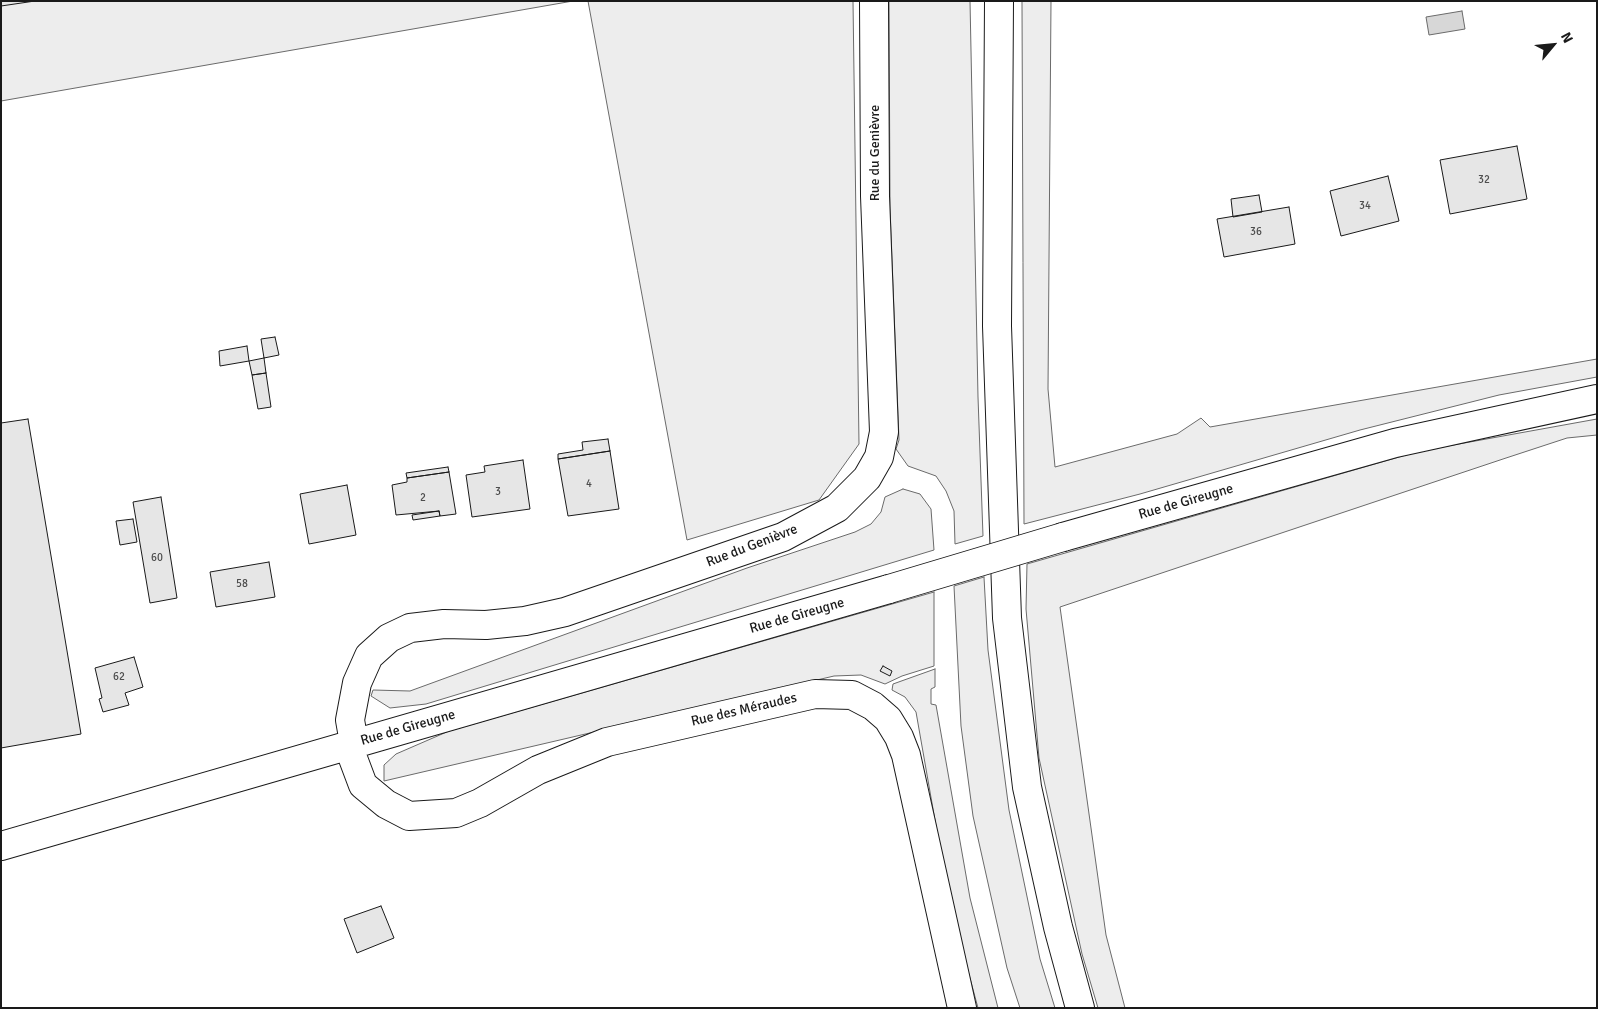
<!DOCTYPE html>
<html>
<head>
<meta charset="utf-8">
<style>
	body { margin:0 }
	#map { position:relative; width:1598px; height:1009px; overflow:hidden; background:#fff; font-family:Signika,sans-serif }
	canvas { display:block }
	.frame { position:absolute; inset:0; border:2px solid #1a1a1a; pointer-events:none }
	.north { position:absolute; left:1528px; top:20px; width:50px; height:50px; -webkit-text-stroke:4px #fff; paint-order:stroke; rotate:62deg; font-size:14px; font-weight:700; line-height:20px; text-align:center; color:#1a1a1a }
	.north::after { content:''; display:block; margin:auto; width:18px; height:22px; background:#1a1a1a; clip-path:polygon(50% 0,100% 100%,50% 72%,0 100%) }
</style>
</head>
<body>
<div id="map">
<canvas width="1598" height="1009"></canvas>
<div class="frame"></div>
<div class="north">N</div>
</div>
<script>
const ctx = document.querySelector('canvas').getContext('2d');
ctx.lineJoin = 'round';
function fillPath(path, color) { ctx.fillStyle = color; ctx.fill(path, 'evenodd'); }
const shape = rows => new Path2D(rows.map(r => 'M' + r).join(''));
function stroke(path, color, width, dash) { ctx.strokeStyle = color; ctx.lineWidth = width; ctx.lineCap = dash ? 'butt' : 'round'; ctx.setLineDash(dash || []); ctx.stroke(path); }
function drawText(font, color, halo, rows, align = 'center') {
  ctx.font = font + ' Signika,sans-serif'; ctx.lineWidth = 4; ctx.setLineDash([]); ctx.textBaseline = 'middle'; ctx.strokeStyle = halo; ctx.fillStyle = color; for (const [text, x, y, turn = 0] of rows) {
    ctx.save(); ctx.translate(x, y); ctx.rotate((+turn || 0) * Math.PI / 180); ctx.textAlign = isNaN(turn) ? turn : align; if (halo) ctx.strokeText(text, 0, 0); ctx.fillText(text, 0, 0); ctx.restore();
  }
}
const green = shape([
	[1,1,573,1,1,101,1,1],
	[588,1,853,1,859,444,819,500,687,540,588,1],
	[889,1,970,1,978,397,983,536,955,544,954,511,946,491,936,476,908,466,896,449,899,440,890,207,889,1],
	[1022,1,1051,1,1048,389,1055,467,1177,434,1201,418,1210,427,1597,359,1597,377,1499,395,1360,430,1140,494,1024,524,1022,1],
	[1597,419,1597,435,1567,438,1503,459,1060,607,1106,935,1125,1008,1098,1008,1082,954,1039,758,1026,609,1027,564,1420,451,1597,419],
	[903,489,920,494,931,509,934,550,426,704,390,708,371,696,373,690,410,691,747,568,855,532,871,524,881,512,885,497,903,489],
	[984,577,988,650,1009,810,1040,959,1055,1008,1020,1008,1007,968,973,816,961,726,954,586,984,577],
	[934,592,934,666,902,676,885,684,861,675,834,676,384,781,384,765,396,754,449,731,934,592],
	[935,669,935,687,931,689,931,704,936,705,970,898,998,1008,978,1008,949,900,916,712,905,697,892,690,893,684,935,669]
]);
const water = shape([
	[1462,11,1465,29,1429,35,1426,17,1462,11]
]);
const building = shape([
	[1,1,35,1,1,6,1,1],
	[1517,146,1527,199,1450,214,1440,160,1517,146],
	[1388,176,1399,221,1341,236,1330,191,1388,176],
	[1259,195,1262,212,1233,217,1231,199,1259,195],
	[1289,207,1295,244,1224,257,1217,219,1289,207],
	[275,337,279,355,264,358,261,339,275,337],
	[247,346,249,361,220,366,219,351,247,346],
	[264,358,266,373,252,375,249,361,264,358],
	[266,373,271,407,258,409,252,375,266,373],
	[28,419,81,734,1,748,1,423,28,419],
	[608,439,610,451,558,459,558,454,583,450,582,442,608,439],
	[610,451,619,509,568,516,558,459,610,451],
	[523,460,530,509,472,517,466,475,485,472,484,466,523,460],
	[448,467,449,472,407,478,406,473,448,467],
	[449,472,456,514,440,516,439,511,396,515,392,485,407,482,407,478,449,472],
	[347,485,356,535,309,544,300,494,347,485],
	[161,497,177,598,150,603,133,502,161,497],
	[439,511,440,516,413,520,412,515,439,511],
	[133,519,137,542,120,545,116,521,133,519],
	[269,562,275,597,216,607,210,572,269,562],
	[134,657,143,687,125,693,129,705,103,712,99,699,102,698,95,668,134,657],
	[883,666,892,671,890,676,880,671,883,666],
	[381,906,394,938,357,953,344,919,381,906]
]);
const minor = shape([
	[1063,537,1395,443,1597,399],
	[354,743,350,720,357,683,369,656,389,638,410,628,444,624,486,625,525,621,565,612,783,537,837,508,867,478,879,457,884,432,875,196,874,1],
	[348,745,363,785,386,804,409,816,456,813,480,803,538,770,607,742,815,694,852,695,873,706,888,719,899,737,906,755,962,1008],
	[1,846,889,589]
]);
const major = shape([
	[999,1,997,326,1007,618,1027,787,1058,927,1080,1008]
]);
const minorBridge = shape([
	[889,589,1063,537]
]);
const numberNames = [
	["32",1484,180],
	["34",1365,206],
	["36",1256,232],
	["4",589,484],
	["3",498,492],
	["2",423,498],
	["60",157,558],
	["58",242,584],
	["62",119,677]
];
const streetNames = [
	["Rue du Genièvre",875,153,-90],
	["Rue de Gireugne",1186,502,-16],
	["Rue du Genièvre",752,546,-21],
	["Rue de Gireugne",797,616,-16],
	["Rue des Méraudes",744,710,-13],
	["Rue de Gireugne",408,728,-16]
];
fillPath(green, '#ededed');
stroke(green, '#6a6a6a', 1);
fillPath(water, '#d7d7d7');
stroke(water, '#6a6a6a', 1);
fillPath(building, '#e6e6e6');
stroke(building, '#1a1a1a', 1);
stroke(minor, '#1a1a1a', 30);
stroke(major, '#1a1a1a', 30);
stroke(minor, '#fff', 28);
stroke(major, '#fff', 28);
stroke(minorBridge, '#1a1a1a', 30, []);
stroke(minorBridge, '#fff', 28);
drawText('11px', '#4d4d4d', null, numberNames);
drawText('14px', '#1a1a1a', '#fff', streetNames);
</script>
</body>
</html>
